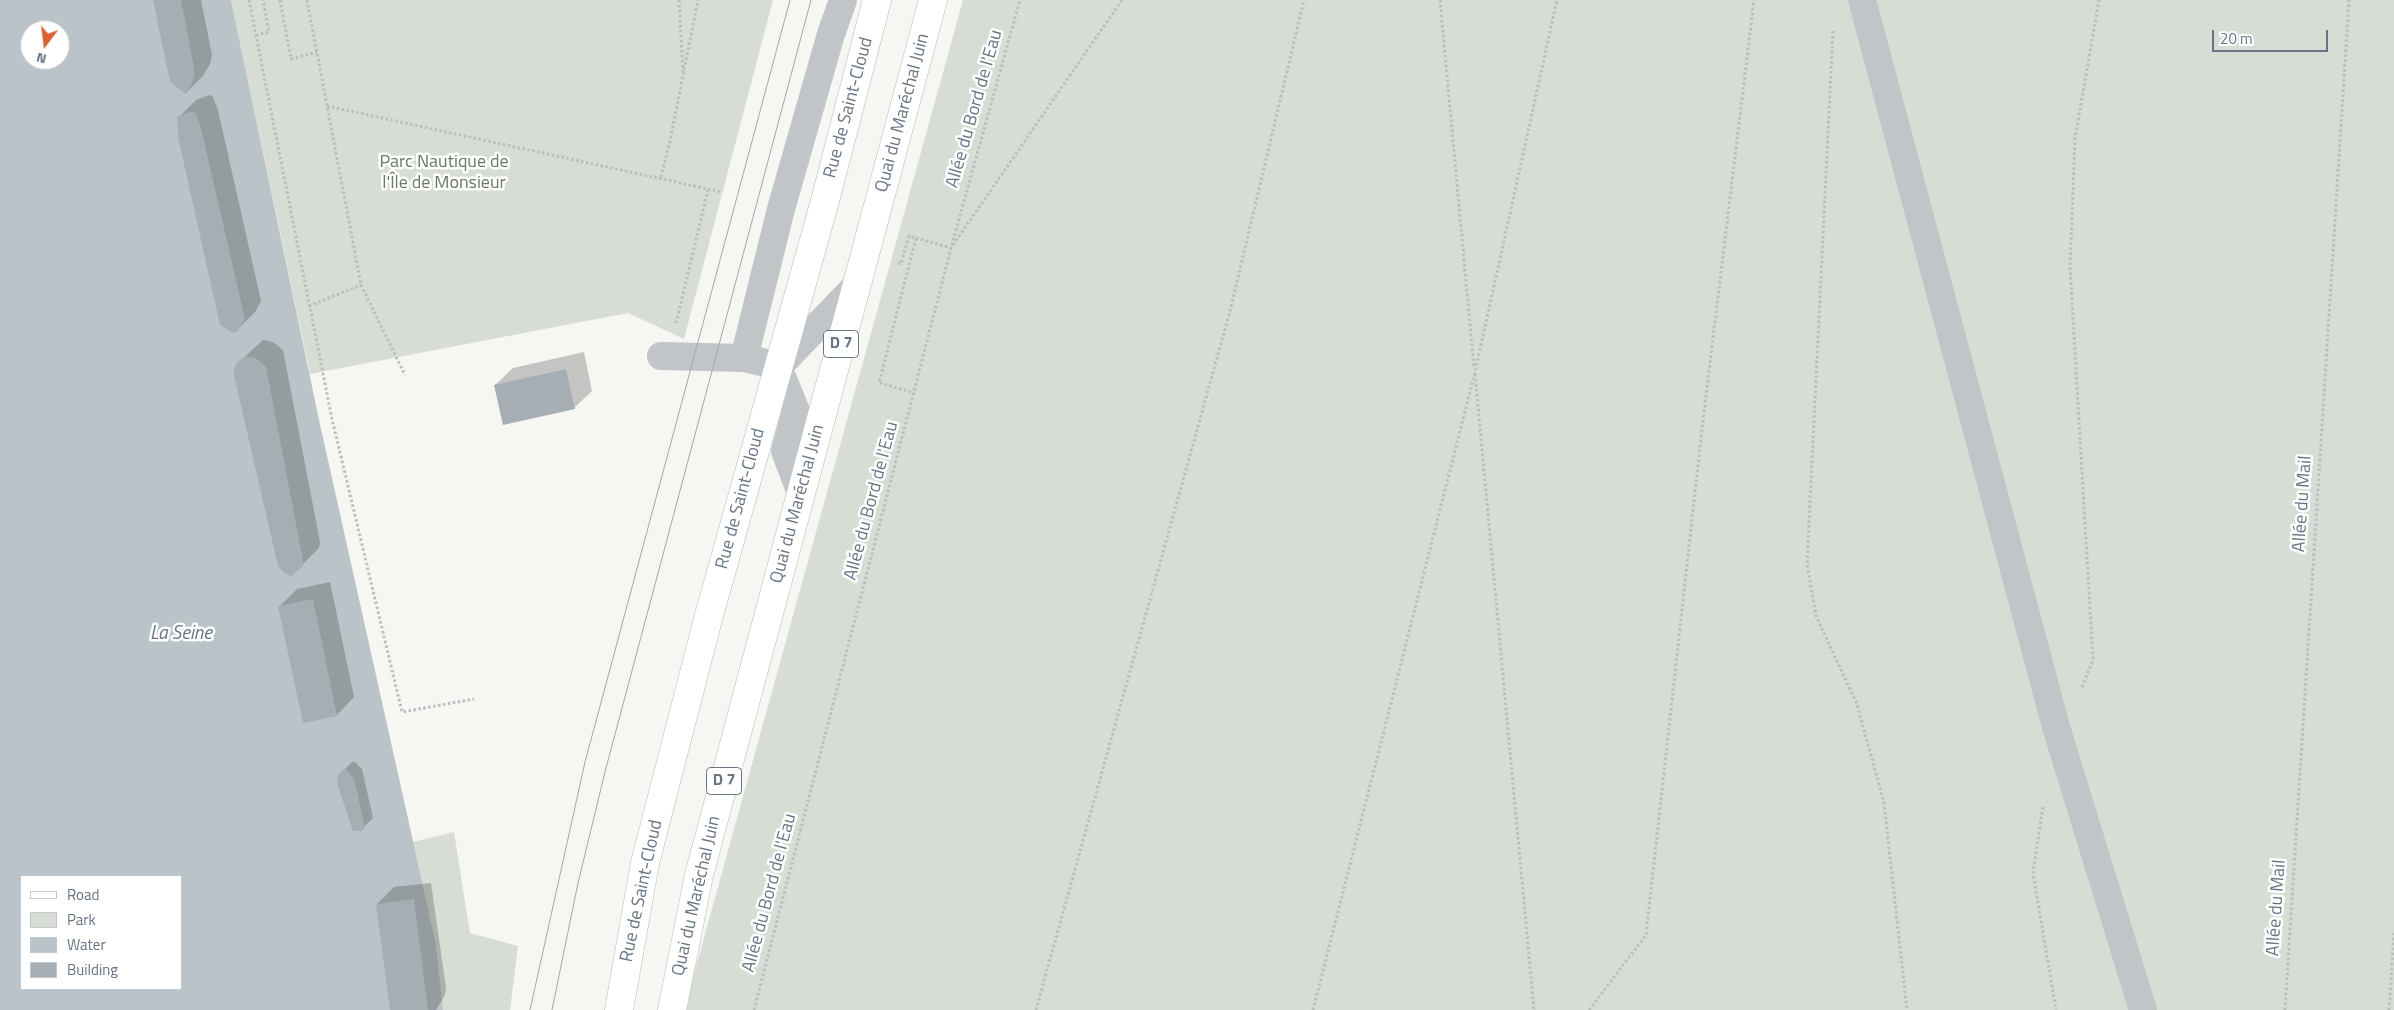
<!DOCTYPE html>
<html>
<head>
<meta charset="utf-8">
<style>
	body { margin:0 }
	#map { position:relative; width:2394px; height:1010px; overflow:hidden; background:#f6f6f3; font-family:"Titillium Web",sans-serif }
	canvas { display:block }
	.legend { position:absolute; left:20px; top:875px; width:162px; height:115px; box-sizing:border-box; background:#fff; border:1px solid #c2c7cd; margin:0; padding:6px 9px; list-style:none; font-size:15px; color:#677482 }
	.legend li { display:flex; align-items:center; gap:10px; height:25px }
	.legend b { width:25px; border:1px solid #c2c7cd }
	.north { position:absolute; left:20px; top:20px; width:50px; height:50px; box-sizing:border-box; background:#fff; border:1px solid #c2c7cd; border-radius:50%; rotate:195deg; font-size:14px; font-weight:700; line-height:20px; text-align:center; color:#677482 }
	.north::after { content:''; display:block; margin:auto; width:18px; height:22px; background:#d76332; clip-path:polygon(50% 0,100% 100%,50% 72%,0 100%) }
	.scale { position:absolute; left:2212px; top:30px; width:116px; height:22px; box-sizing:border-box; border:2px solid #677482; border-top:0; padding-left:6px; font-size:15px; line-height:18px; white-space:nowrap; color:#677482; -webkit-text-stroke:4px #fff; paint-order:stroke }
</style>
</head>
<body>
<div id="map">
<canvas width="2394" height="1010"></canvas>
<ul class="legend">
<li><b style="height:6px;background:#fff"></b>Road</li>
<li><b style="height:14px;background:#d7ddd4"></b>Park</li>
<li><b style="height:14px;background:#bac3c8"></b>Water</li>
<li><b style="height:14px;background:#a7aeb3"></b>Building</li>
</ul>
<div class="north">N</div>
<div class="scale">20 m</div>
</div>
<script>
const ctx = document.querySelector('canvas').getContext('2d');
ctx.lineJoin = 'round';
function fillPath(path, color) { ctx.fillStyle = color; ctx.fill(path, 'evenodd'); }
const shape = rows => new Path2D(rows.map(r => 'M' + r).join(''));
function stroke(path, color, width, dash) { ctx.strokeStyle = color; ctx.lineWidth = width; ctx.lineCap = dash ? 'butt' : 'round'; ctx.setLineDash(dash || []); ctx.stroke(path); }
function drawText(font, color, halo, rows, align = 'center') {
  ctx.font = font + ' "Titillium Web",sans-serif'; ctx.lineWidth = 5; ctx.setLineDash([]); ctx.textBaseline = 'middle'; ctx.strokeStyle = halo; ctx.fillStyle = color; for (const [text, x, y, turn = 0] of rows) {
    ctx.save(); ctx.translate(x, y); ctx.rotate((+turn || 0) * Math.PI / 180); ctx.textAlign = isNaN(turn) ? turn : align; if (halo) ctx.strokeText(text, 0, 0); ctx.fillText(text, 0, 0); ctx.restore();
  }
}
const green = shape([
	[231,0,773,0,684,339,628,313,310,374],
	[963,0,2394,0,2394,1010,684,1010],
	[454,832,470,933,518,946,510,1010,443,1010,436,944,413,842]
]);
const water = shape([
	[0,0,231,0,319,420,436,944,443,1010,0,1010],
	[30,30,60,30,60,60,30,60],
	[21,876,181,876,181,989,21,989]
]);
const shadow = shape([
	[155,0,201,0,212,55,210,64,203,76,186,93],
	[210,95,213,97,218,110,261,301,255,312,237,330,179,117,196,100],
	[263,340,273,342,283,350,320,542,319,548,301,566,238,363],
	[584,352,592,391,574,408,495,385,513,368],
	[330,582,354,697,337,715,279,607,297,589],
	[352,762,355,762,362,769,373,818,361,830,339,775],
	[431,883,446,988,445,995,436,1010,391,1010,377,904,394,887]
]);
const building = shape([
	[153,0,181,0,195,73,193,82,186,94,170,82],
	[192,111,196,114,201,128,245,319,238,331,233,333,220,325,178,137,177,117],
	[245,357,256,358,266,367,303,560,302,567,291,576,284,573,278,566,234,375,234,369,237,362],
	[566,369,575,409,503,425,494,385],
	[313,599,337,716,303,723,278,606],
	[342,770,346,770,354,778,365,828,361,831,353,831,337,783,338,775],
	[414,899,428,1010,390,1010,376,904]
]);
const path = shape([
	[249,0,332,419,402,712,474,699],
	[280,0,291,59,317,52],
	[307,0,361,285,405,375],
	[679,0,683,72],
	[1440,0,1474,368],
	[1833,31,1807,564,1816,616,1857,704,1884,803,1907,1010],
	[256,35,269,32,263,0],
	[327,106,722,192],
	[661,177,670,141,698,0],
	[916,238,951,248,1122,0],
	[898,263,901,264,909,236,916,238,879,383,915,393],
	[309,306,361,285],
	[676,323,708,190],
	[1475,374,1534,1010],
	[2082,687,2093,660,2070,267,2075,139,2099,0],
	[2043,807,2033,873,2056,1010],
	[754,1010,951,248,1020,0],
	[1036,1010,1230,311,1304,0],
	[1313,1010,1475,372,1557,0],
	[1589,1010,1646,935,1702,429,1754,0],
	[2285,1010,2349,0],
	[2389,1010,2394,933]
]);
const minor = shape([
	[1862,0,2056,727,2143,1010],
	[661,356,744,358,762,362],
	[744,358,781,209,831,34,843,0],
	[801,493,785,451,796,411,778,367,856,286]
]);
const major = shape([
	[619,1010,645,863,708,619,825,201,877,0],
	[672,1010,699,875,933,0]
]);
const tram = shape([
	[530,1010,585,762,790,0],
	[552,1010,578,883,606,768,811,0]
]);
const shields = [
	[841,344,35],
	[724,781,35]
];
const shieldNames = [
	["D 7",841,344],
	["D 7",724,781]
];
const streetNames = [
	["Rue de Saint-Cloud",849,108,-75],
	["Allée du Bord de l'Eau",975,109,-74],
	["Quai du Maréchal Juin",903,113,-75],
	["Rue de Saint-Cloud",741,499,-75],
	["Allée du Bord de l'Eau",872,501,-75],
	["Quai du Maréchal Juin",798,504,-75],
	["Allée du Mail",2303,504,-86],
	["Rue de Saint-Cloud",642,891,-78],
	["Allée du Bord de l'Eau",770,893,-75],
	["Quai du Maréchal Juin",697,896,-77],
	["Allée du Mail",2277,908,-86]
];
const parkNames = [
	["Parc Nautique de",444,163],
	["l'Île de Monsieur",444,184]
];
const waterNames = [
	["La Seine",181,634]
];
fillPath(green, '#d7ddd4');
fillPath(water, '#bac3c8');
fillPath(shadow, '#0003');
fillPath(building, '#a7aeb3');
stroke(major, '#b5b8bc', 29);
stroke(path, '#bbbdbf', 3, [2.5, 2.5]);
stroke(minor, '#c1c5c8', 28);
stroke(major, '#fff', 28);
stroke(tram, '#a3a7ad', 1);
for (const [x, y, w] of shields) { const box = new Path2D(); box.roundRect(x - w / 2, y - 13.5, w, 27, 4); ctx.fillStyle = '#fff'; ctx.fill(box); stroke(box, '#677482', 1); }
drawText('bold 16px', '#677482', null, shieldNames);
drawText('18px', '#677482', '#fff', streetNames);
drawText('18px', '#687965', '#fff', parkNames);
drawText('italic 19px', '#63757f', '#fff', waterNames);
</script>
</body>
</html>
